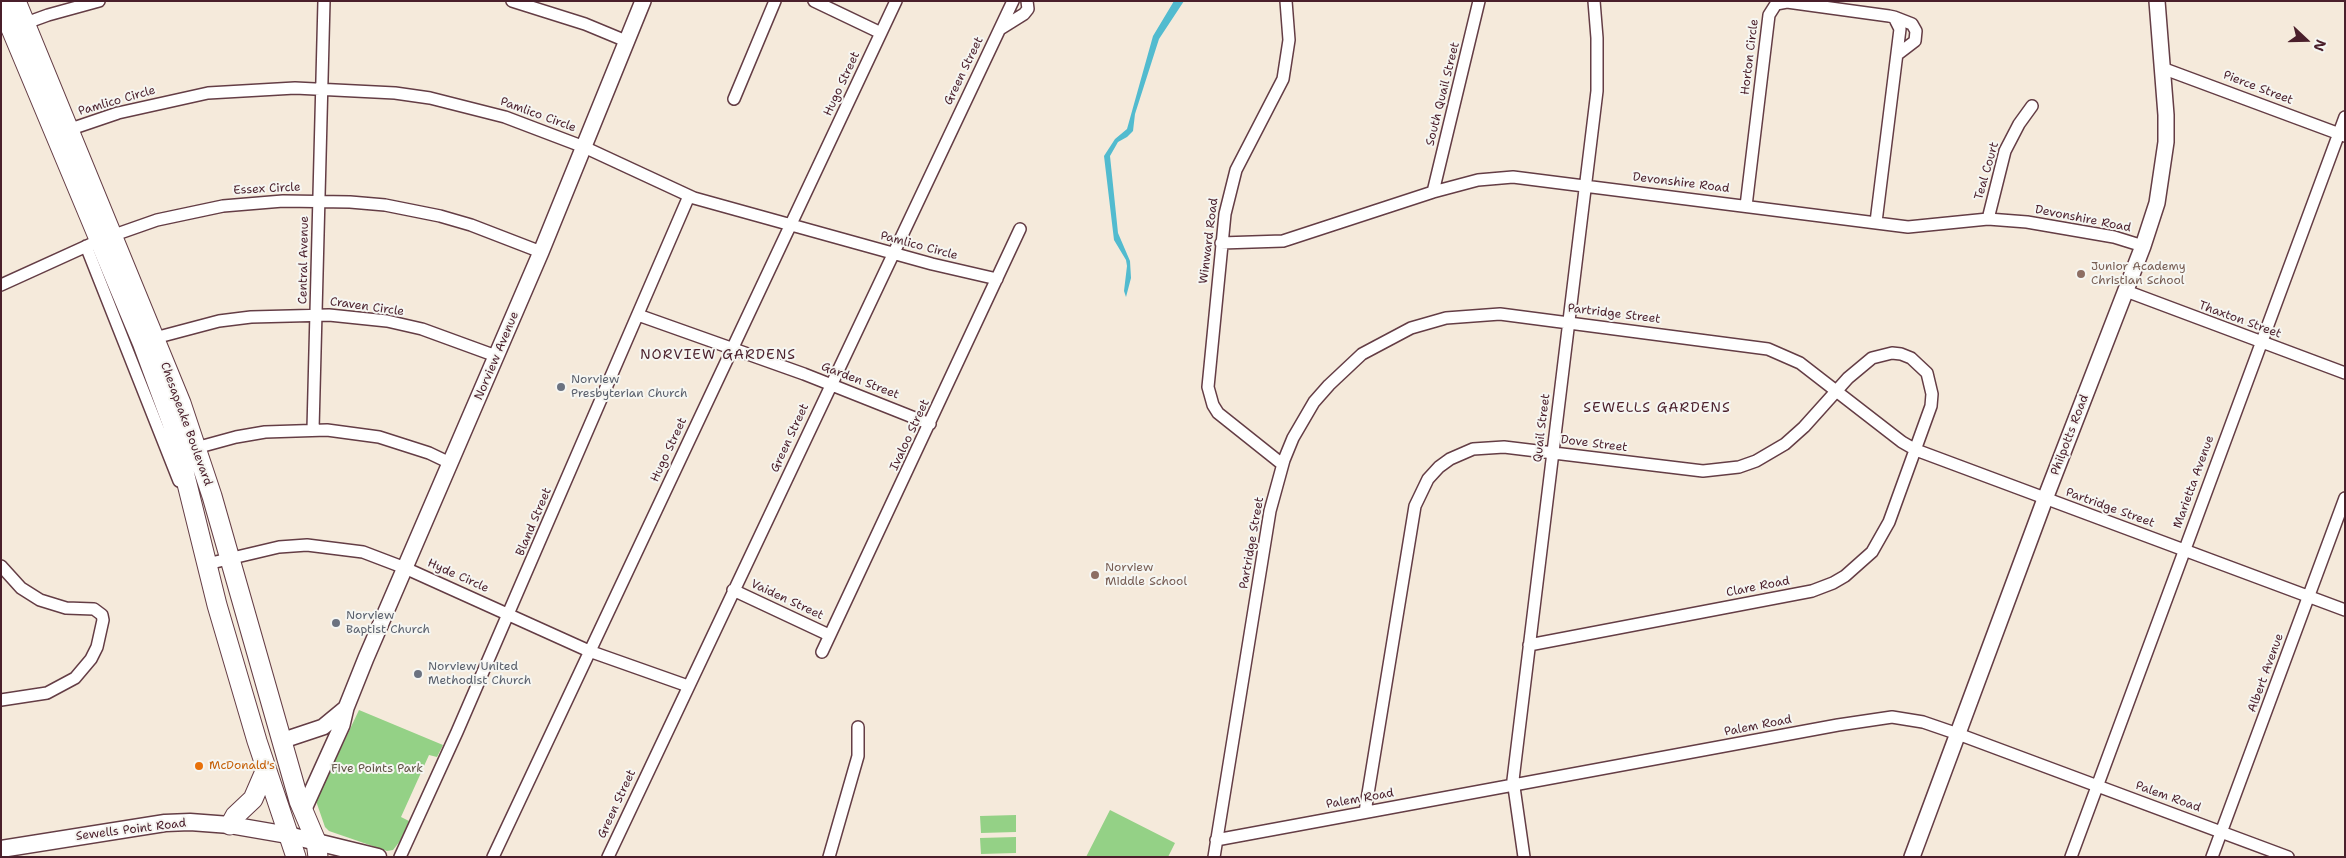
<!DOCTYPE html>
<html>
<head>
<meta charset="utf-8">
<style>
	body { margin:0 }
	#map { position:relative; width:2346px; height:858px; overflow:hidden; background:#f5eadb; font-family:"Shantell Sans",sans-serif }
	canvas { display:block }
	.frame { position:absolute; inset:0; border:2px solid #4a1f2b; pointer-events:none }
	.north { position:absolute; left:2281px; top:15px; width:50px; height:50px; -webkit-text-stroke:4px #f6f6f2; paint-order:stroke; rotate:111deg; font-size:14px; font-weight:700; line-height:20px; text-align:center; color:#4a1f2b }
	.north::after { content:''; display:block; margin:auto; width:18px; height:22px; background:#4a1f2b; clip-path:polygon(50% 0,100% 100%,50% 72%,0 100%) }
</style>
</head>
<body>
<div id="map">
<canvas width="2346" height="858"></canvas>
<div class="frame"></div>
<div class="north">N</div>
</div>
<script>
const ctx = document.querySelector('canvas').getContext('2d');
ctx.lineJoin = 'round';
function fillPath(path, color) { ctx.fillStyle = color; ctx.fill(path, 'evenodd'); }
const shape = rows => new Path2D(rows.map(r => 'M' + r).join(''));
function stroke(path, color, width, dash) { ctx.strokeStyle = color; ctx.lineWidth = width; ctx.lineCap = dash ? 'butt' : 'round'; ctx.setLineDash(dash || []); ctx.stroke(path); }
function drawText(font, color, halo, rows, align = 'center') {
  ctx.font = font + ' "Shantell Sans",sans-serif'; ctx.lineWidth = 4; ctx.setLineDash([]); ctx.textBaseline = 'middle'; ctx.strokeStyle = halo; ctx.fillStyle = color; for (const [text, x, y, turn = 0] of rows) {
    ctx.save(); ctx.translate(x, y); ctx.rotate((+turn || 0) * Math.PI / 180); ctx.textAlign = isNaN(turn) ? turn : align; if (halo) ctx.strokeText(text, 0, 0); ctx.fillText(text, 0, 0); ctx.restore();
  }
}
const green = shape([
	[359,710,443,745,437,757,429,755,401,817,409,821,400,841,393,850,387,851,329,831,325,827,316,801],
	[1110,810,1175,843,1168,857,1086,857],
	[1016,815,1016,832,981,833,980,816],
	[1016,837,1016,853,981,854,980,838]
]);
const water = shape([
	[1174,1,1184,1,1159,39,1135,114,1133,131,1127,137,1118,142,1110,156,1118,233,1130,261,1131,278,1126,297,1124,291,1127,266,1126,260,1114,240,1104,156,1115,139,1127,129,1153,36]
]);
const minor = shape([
	[512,1,585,24,626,41],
	[814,1,881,33],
	[1894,17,1912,24,1916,31,1915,41,1898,54],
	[26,23,48,15,99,1],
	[1000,29,1024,14,1028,9,1027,1],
	[2162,68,2345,136],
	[734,99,775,1],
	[65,131,118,113,208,93,295,88,395,93,430,98,505,117,584,147,694,198,932,264,997,279],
	[1433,192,1479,1],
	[1746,206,1769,15,1776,4,1787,2,1889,16,1894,17,1900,29,1876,222],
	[1988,219,2005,151,2019,124,2032,106],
	[1221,243,1283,241,1433,192,1478,180,1513,177,1908,227,1988,219,2027,222,2114,237,2143,246],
	[86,246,179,481],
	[1,285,100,240,157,220,223,206,283,201,350,202,385,205,440,216,471,225,541,252],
	[2126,291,2345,373],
	[638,315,804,374,930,424],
	[151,339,219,321,251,317,329,315,387,321,422,329,496,356],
	[313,429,324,1],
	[192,449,236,437,265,432,327,430,379,437,429,453,450,463],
	[1282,464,1218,413,1213,405,1208,387,1225,214,1236,170,1283,79,1289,40,1286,1],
	[207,564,279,547,307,545,363,552,405,568,589,651,688,686],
	[1,566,21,588,40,600,66,608,94,609,102,615,103,620,97,647,91,659,75,678,47,693,1,700],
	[733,590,829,635],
	[822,652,1020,229],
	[1365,812,1415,506,1428,479,1439,467,1450,459,1473,449,1504,447,1703,471,1739,467,1756,461,1785,444,1804,427,1848,378,1872,358,1892,353,1901,354,1911,358,1927,373,1932,394,1931,406,1889,522,1872,552,1845,576,1833,583,1812,591,1529,645],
	[1216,840,1838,725,1892,717,1923,722,1958,734,2288,857],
	[400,857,457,732,689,196],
	[493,857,896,1],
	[608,857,1013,1],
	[829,857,858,756,858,727],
	[1214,857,1270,511,1284,460,1293,438,1314,402,1329,385,1362,354,1411,328,1446,318,1500,314,1768,349,1800,363,1902,442,1916,450,2345,610],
	[1524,857,1513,780,1597,91,1597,38,1594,1],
	[2071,857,2345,117],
	[2212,857,2345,498]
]);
const tertiary = shape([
	[281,741,323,727,346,708],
	[303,811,342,725,346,708,366,658,541,252,643,1],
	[1912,857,2045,499,2143,246,2157,203,2166,142,2166,115,2157,1]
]);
const secondary = shape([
	[1,849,165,823,190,822,230,825,288,835,378,857]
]);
const primary = shape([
	[16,1,181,403,212,496,299,801,316,841,318,857],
	[1,5,142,342,172,423,217,605,257,741,296,857],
	[230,825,235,816,253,799,266,769]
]);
const markers = [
	[2081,274,5,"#8d6e63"],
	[561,387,5,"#6b7280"],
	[1095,575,5,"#8d6e63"],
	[336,623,5,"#6b7280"],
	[418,674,5,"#6b7280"],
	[199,766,5,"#e8710a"]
];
const streetNames = [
	["Horton Circle",1750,57,-83],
	["Green Street",964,71,-64],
	["Hugo Street",842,84,-65],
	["Pierce Street",2258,88,21],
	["South Quail Street",1443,94,-76],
	["Pamlico Circle",117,101,-16],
	["Pamlico Circle",538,115,20],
	["Teal Court",1987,171,-74],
	["Devonshire Road",1681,183,7],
	["Essex Circle",267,189,-3],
	["Devonshire Road",2083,219,11],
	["Winward Road",1209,241,-83],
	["Pamlico Circle",919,246,15],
	["Central Avenue",304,260,-89],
	["Craven Circle",367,307,8],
	["Partridge Street",1614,314,7],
	["Thaxton Street",2240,320,20],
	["Norview Avenue",497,356,-67],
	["Garden Street",860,381,21],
	["Chesapeake Boulevard",186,424,70],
	["Quail Street",1542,428,-83],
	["Ivaloo Street",910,435,-65],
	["Philpotts Road",2070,435,-69],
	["Green Street",790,438,-65],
	["Dove Street",1594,444,7],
	["Hugo Street",669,450,-65],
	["Marietta Avenue",2194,482,-70],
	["Partridge Street",2110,508,20],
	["Bland Street",534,522,-67],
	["Partridge Street",1252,543,-80],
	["Hyde Circle",458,576,24],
	["Clare Road",1758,587,-11],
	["Vaiden Street",787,600,25],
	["Albert Avenue",2266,673,-70],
	["Palem Road",1758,726,-11],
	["Palem Road",2168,797,20],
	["Palem Road",1360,799,-10],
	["Green Street",617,804,-65],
	["Sewells Point Road",131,830,-7]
];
const educationNames = [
	["Junior Academy",2091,267],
	["Christian School",2091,281],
	["Norview",1105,568],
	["Middle School",1105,582]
];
const worshipNames = [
	["Norview",571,380],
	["Presbyterian Church",571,394],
	["Norview",346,616],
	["Baptist Church",346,630],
	["Norview United",428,667],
	["Methodist Church",428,681]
];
const foodNames = [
	["McDonald's",209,766]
];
const parkNames = [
	["Five Points Park",377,769]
];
const neighbourhoodNames = [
	["NORVIEW GARDENS",718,355],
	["SEWELLS GARDENS",1657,408]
];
fillPath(green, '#94d186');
fillPath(water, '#52bbcf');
stroke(minor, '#643d45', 14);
stroke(tertiary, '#643d45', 18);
stroke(secondary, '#643d45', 19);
stroke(primary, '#643d45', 21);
stroke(minor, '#fff', 11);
stroke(tertiary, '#fff', 15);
stroke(secondary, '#fff', 16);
stroke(primary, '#fff', 19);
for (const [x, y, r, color] of markers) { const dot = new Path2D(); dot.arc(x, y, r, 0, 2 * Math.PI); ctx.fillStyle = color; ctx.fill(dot); stroke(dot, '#f6f6f2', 2); }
drawText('12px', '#4a1f2b', '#f6f6f2', streetNames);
drawText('12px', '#785e54', '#f6f6f2', educationNames, 'left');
drawText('12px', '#5b616d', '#f6f6f2', worshipNames, 'left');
drawText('12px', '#c56008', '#f6f6f2', foodNames, 'left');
drawText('12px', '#605446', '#f6f6f2', parkNames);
ctx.letterSpacing = '1px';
drawText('14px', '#4a1f2b', '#f6f6f2', neighbourhoodNames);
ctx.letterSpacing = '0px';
</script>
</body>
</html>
